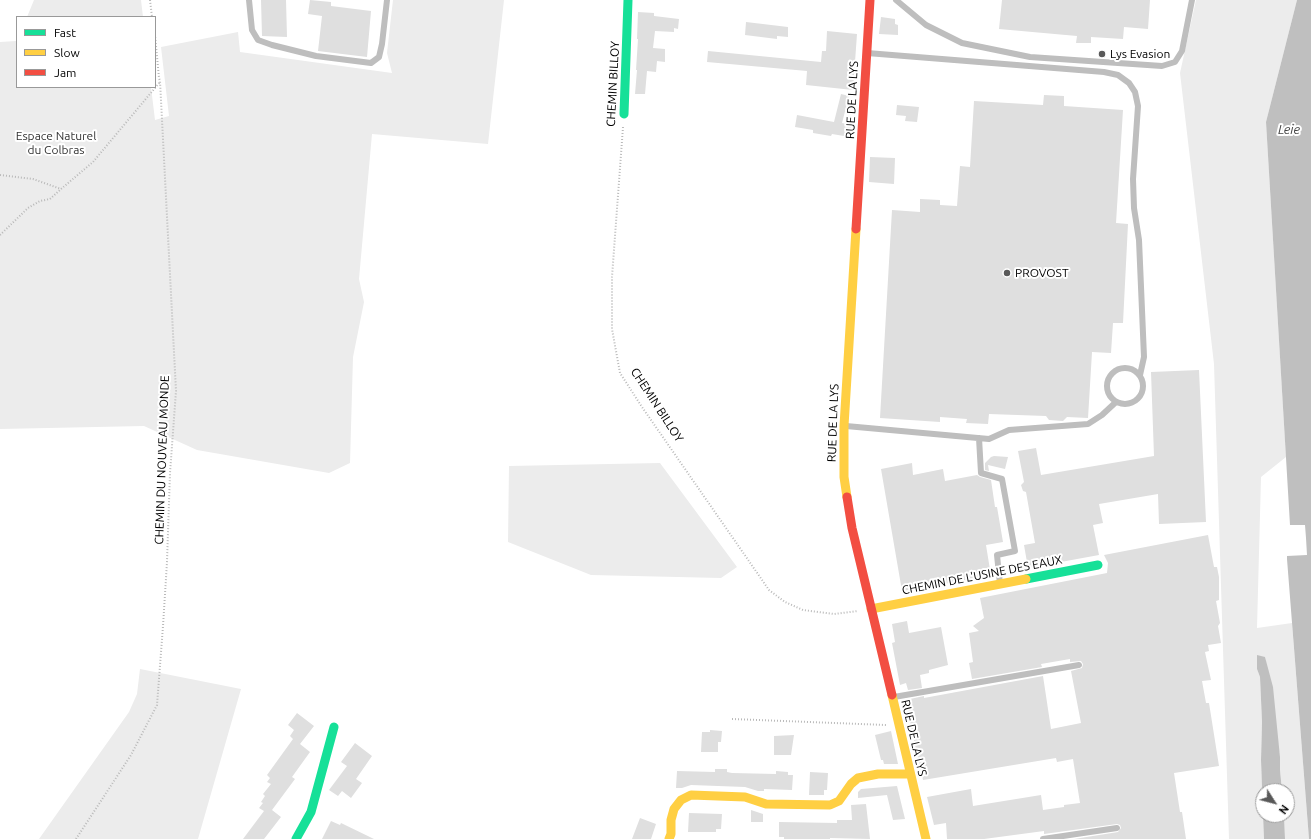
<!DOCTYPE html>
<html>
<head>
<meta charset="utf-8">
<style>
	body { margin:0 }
	#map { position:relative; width:1311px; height:839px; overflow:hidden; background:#fff; font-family:Ubuntu,sans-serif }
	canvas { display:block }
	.legend { position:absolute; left:16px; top:16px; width:140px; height:72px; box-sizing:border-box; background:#fff; border:1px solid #999; margin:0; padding:5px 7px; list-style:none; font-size:12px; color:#000 }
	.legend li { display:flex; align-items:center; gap:8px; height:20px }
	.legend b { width:20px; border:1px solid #999 }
	.north { position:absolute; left:1255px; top:783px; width:40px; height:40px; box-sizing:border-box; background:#fff; border:1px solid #999; border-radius:50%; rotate:126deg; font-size:11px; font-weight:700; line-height:16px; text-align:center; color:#000 }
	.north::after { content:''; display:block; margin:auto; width:14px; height:18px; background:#595959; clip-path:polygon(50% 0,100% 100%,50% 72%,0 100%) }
</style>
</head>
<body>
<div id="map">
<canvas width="1311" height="839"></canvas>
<ul class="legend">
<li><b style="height:5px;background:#16e098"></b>Fast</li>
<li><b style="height:5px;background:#ffcf43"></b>Slow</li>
<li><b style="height:5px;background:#f24e42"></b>Jam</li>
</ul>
<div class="north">N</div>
</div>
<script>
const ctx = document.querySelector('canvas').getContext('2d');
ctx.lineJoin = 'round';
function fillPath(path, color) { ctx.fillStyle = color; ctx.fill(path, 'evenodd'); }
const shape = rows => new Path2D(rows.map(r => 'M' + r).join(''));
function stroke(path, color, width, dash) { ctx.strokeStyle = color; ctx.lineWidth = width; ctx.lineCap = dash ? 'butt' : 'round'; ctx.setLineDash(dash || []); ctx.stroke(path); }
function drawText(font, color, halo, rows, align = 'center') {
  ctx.font = font + ' Ubuntu,sans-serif'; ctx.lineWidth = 4; ctx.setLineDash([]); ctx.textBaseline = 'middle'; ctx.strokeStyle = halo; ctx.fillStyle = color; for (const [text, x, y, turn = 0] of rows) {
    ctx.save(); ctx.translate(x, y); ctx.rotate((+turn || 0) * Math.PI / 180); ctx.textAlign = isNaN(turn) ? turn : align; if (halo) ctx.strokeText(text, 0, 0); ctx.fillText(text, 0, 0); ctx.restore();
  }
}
const green = shape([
	[34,0,141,0,143,17,27,17],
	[393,0,504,0,488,144,372,134,359,279,364,302,353,357,350,463,329,473,197,450,144,426,0,429,0,42,16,41,17,39,17,87,151,87,155,120,169,116,161,47,238,32,240,52,392,73,387,53],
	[1196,0,1297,0,1266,122,1286,457,1261,477,1257,628,1292,623,1309,839,1285,839,1284,815,1287,815,1287,791,1282,791,1280,770,1280,757,1265,657,1257,669,1260,677,1262,722,1261,760,1264,839,1229,839,1214,364,1180,73],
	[660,463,737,567,721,578,591,575,508,542,509,466],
	[140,669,241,689,198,839,39,839,129,712,137,694]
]);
const water = shape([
	[1297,0,1311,0,1311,839,1309,839,1287,559,1287,556,1307,555,1306,538,1305,525,1290,525,1266,122],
	[1257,655,1265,657,1273,687,1280,757,1280,770,1282,791,1263,791,1263,815,1261,760,1262,722,1260,677,1257,669],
	[1263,815,1284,815,1285,839,1264,839]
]);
const building = shape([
	[261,0,286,0,287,37,262,36],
	[310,0,331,2,331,6,371,11,367,57,318,51,322,16,308,14],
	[1002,0,1150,0,1148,29,1124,27,1123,39,1091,37,1091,43,1076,43,1077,36,999,29],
	[638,12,654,13,654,16,679,19,678,29,674,28,674,32,655,31,653,48,665,49,665,62,657,61,656,72,647,71,645,94,635,94,637,70,636,70,638,39,637,39],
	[881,17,895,19,895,24,898,25,898,35,879,34],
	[746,22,788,27,788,37,777,36,777,39,745,35],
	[827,31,857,34,853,90,806,85,807,71,707,62,708,51,821,62,822,51,826,51],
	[841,94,849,96,842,123,851,125,850,137,832,134,831,136,813,133,813,130,795,127,797,115,834,122],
	[1044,95,1064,96,1064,106,1123,110,1116,223,1128,224,1123,323,1113,323,1111,353,1092,352,1088,418,1067,417,1063,421,1049,420,1046,416,989,414,988,424,966,423,967,419,940,417,940,422,880,418,892,210,920,212,920,199,940,200,940,205,957,206,960,166,970,167,974,101,1043,105],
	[897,105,919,107,917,122,905,121,906,116,896,115],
	[870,157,895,158,894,184,869,182],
	[1199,370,1206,522,1159,524,1158,494,1099,504,1103,523,1093,525,1099,555,1028,568,1024,545,1035,543,1026,492,1023,491,1021,485,1024,482,1018,451,1036,448,1041,475,1154,456,1151,372],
	[994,456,1008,457,1005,469,988,465,989,471,985,470,985,463,991,457],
	[912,463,913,475,943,469,945,481,977,475,980,477,991,480,995,507,997,507,1003,542,986,545,991,576,902,591,881,469],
	[1208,535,1214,567,1217,567,1219,577,1219,600,1216,601,1220,623,1218,626,1221,643,1208,645,1209,651,1205,652,1211,680,1202,681,1206,703,1209,703,1219,766,1174,773,1180,812,1182,812,1186,839,1074,839,1118,832,1121,828,1120,825,1117,824,1044,834,1044,831,984,839,947,839,946,823,934,825,927,797,971,789,973,806,1041,795,1043,810,1064,807,1064,805,1080,803,1073,759,1057,762,1056,758,923,780,905,701,911,700,910,699,924,696,924,698,1043,676,1051,729,1081,723,1071,671,1082,668,1083,664,1081,661,1070,662,1070,659,1041,664,1042,667,972,679,969,663,973,662,969,633,979,631,973,626,984,618,980,598,1107,573,1108,563,1104,555],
	[907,621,909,633,941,627,948,665,929,670,929,673,920,675,922,688,908,690,906,683,900,685,892,643,895,642,892,624],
	[297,713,314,726,300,744,310,752,292,777,295,779,272,810,281,817,264,839,243,839,264,811,259,808,263,803,261,802,265,796,263,794,271,784,267,782,270,778,267,775,293,739,290,736,294,730,288,725],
	[710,730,722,731,721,742,718,742,718,752,701,752,702,732,710,732],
	[891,731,898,764,884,764,883,760,881,760,875,735],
	[794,735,791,755,774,755,774,736],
	[355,743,372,756,356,779,362,783,351,798,342,791,338,796,329,790,347,766,341,762],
	[715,769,727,769,727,772,732,773,776,774,776,771,788,772,788,775,793,775,792,790,764,789,764,791,758,791,745,787,691,785,682,788,676,788,677,771,715,772],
	[810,772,828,773,827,790,824,790,824,795,809,795],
	[897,786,905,819,893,820,887,795,858,798,858,792,861,789],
	[866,804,870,839,830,838,830,839,784,839,784,837,779,837,779,822,837,823,837,820,852,820,851,805],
	[751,810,763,814,763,822,751,822],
	[689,813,722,814,721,829,716,829,716,832,688,832],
	[640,818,656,824,651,839,632,839],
	[331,821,340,825,341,823,374,839,322,839]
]);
const path = shape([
	[150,0,152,17],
	[623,127,612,277,612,329,620,373,642,407,769,590,785,602,803,610,834,614,858,611],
	[0,175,33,179,61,189,93,162,160,82],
	[0,235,28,208,40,201,50,199,61,189],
	[732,719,886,725],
	[76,839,131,755,157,705,163,626,167,562,170,473,176,391,160,81,159,78,155,35]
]);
const lane = shape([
	[249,0,252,30,258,40,272,45,316,56,371,63,379,57,382,44,387,0],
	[896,0,926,25,962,43,1030,57,1162,66,1175,62,1182,51,1192,0],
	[867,53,1104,72,1118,75,1129,83,1135,92,1138,106,1133,179,1134,208,1139,240,1144,357,1140,375],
	'1107 386a18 18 0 1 1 36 0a18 18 0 1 1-36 0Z',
	[846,426,989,439,1009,430,1088,424,1102,415,1116,402],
	[979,438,981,473,1002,479,1015,551,997,555,1000,584],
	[894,697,1079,665],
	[1043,839,1117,828]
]);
const fast = shape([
	[624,114,628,0],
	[1026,579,1098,565],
	[296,839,311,812,334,727]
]);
const slow = shape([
	[847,497,844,477,844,426,856,229],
	[871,609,1026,579],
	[892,695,926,839],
	[669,839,671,834,671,820,674,809,681,800,691,795,745,797,766,804,830,805,839,801,851,784,858,778,878,774,910,774]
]);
const jam = shape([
	[856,229,870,0],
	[847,497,852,528,892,695]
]);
const markers = [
	[1102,54,4,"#595959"],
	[1007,273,4,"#595959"]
];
const poiNames = [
	["Lys Evasion",1110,54],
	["PROVOST",1015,273]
];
const streetNames = [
	["CHEMIN BILLOY",613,84,-87],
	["RUE DE LA LYS",852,100,-87],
	["CHEMIN BILLOY",657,405,57],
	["RUE DE LA LYS",833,423,-88],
	["CHEMIN DU NOUVEAU MONDE",162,460,-88],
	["CHEMIN DE L'USINE DES EAUX",982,575,-11],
	["RUE DE LA LYS",914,738,77]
];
const parkNames = [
	["Espace Naturel",56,136],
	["du Colbras",56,150]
];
const waterNames = [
	["Leie",1289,130]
];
fillPath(green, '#ececec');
fillPath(water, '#bfbfbf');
fillPath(building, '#dfdfdf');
stroke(path, '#b9b9b9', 2, [1, 2]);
stroke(lane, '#bebebe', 6);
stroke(fast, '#16e098', 9);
stroke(slow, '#ffcf43', 9);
stroke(jam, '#f24e42', 9);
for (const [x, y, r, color] of markers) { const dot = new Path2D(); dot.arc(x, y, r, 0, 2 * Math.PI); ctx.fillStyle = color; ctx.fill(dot); stroke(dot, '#fff', 1.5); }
drawText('12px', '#000', '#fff', poiNames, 'left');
drawText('12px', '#000', '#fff', streetNames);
drawText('12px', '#333', '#fff', parkNames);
drawText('italic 13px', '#444', '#fff', waterNames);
</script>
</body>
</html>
